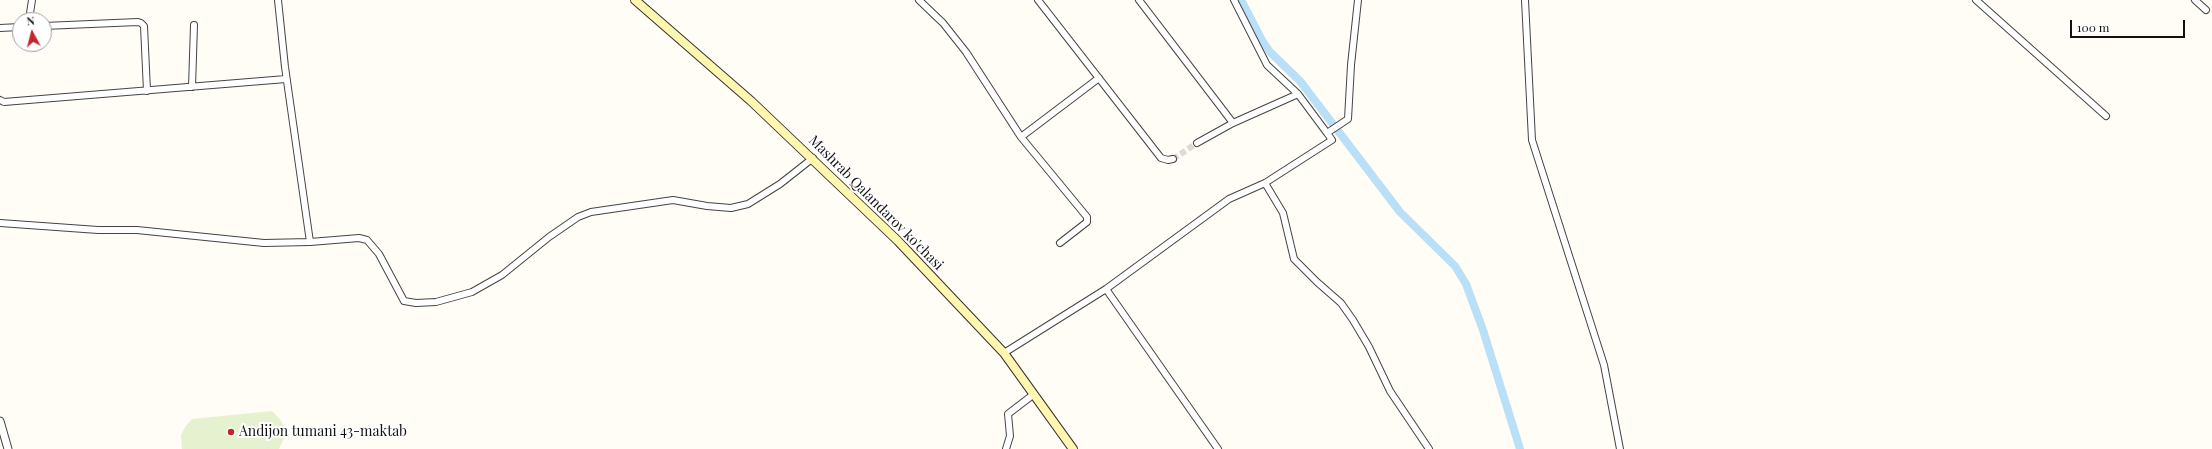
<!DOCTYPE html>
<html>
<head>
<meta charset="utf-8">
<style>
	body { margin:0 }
	#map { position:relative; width:2212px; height:449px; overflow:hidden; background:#fffdf5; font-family:"Playfair Display",serif }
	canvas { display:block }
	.north { position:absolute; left:12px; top:12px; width:40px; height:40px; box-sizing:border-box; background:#fff; border:1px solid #a0a0a0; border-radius:50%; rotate:353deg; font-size:11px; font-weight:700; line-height:16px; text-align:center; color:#111 }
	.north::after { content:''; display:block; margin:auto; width:14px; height:18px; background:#c4262e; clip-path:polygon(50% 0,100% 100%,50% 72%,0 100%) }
	.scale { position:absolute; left:2070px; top:20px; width:115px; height:18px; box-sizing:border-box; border:2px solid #111; border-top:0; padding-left:5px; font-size:12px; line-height:14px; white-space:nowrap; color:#111; -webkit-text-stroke:3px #fff; paint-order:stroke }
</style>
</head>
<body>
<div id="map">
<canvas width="2212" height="449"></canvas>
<div class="north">N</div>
<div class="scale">100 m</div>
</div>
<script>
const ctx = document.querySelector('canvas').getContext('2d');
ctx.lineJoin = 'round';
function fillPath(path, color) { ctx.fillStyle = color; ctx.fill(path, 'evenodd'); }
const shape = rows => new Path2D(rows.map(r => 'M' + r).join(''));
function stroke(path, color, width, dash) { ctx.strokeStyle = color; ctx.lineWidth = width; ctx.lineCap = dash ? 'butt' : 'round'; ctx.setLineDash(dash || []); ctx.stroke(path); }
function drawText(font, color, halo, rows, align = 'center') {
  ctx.font = font + ' "Playfair Display",serif'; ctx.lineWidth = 4; ctx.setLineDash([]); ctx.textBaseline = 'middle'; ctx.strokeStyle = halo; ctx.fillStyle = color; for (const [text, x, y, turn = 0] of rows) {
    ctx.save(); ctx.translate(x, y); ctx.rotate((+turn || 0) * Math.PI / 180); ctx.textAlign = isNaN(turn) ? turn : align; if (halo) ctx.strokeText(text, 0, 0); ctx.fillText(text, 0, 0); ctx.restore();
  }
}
const pitch = shape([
	[272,411,279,418,284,426,284,438,279,449,182,449,181,435,185,427,192,419]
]);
const canal = shape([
	[1241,0,1263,42,1270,52,1300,81,1400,212,1455,266,1466,284,1483,330,1520,449]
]);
const minorTunnel = shape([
	[1173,159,1197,143]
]);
const minor = shape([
	[278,0,285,67,310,242],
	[919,0,943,23,966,52,1021,137,1087,217,1087,222,1060,243],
	[1038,0,1161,158,1168,160,1173,159],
	[1139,0,1233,123],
	[1234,0,1267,65,1298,94,1327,133,1348,119,1351,65,1358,0],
	[1525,0,1532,140,1604,365,1620,449],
	[1976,0,2106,116],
	[2195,0,2206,10],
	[29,20,32,0],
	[44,26,138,22,141,23,144,26,147,91],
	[0,28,20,27],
	[192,87,194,25],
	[0,100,4,102,286,79],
	[1021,137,1099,78],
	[1197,143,1233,123,1298,94],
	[1265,183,1283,213,1294,259,1317,282,1341,303,1353,320,1369,347,1390,391,1429,449],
	[0,223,98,230,137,230,264,243,310,242,359,238,367,240,379,254,404,301,416,303,436,302,472,292,502,275,549,237,578,217,591,212,673,200,707,206,731,208,748,204,780,184,813,158],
	[1106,289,1218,449],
	[1004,353,1106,289,1229,199,1265,183,1332,140,1327,133],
	[1006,449,1010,436,1008,414,1034,394]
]);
const tertiary = shape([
	[0,421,8,449]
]);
const secondary = shape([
	[635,0,751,101,898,241,1004,353,1073,449]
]);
const markers = [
	[231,432,4,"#c4262e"]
];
const streetNames = [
	["Mashrab Qalandarov ko'chasi",876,203,45]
];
const poiNames = [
	["Andijon tumani 43-maktab",239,432]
];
fillPath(pitch, '#e6f2cf');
stroke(canal, '#b9e0f7', 8);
stroke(minorTunnel, '#dbdad3', 6, [6, 3]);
stroke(minor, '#444', 8);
stroke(tertiary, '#444', 9);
stroke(secondary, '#333', 10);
stroke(minor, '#fff', 6);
stroke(tertiary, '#fff', 7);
stroke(secondary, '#fff6b0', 8);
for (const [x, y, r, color] of markers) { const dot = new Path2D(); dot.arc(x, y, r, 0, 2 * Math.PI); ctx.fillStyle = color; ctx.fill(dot); stroke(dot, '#fff', 1.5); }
drawText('14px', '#111', '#fff', streetNames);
drawText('14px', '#111', '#fff', poiNames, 'left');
</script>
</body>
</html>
